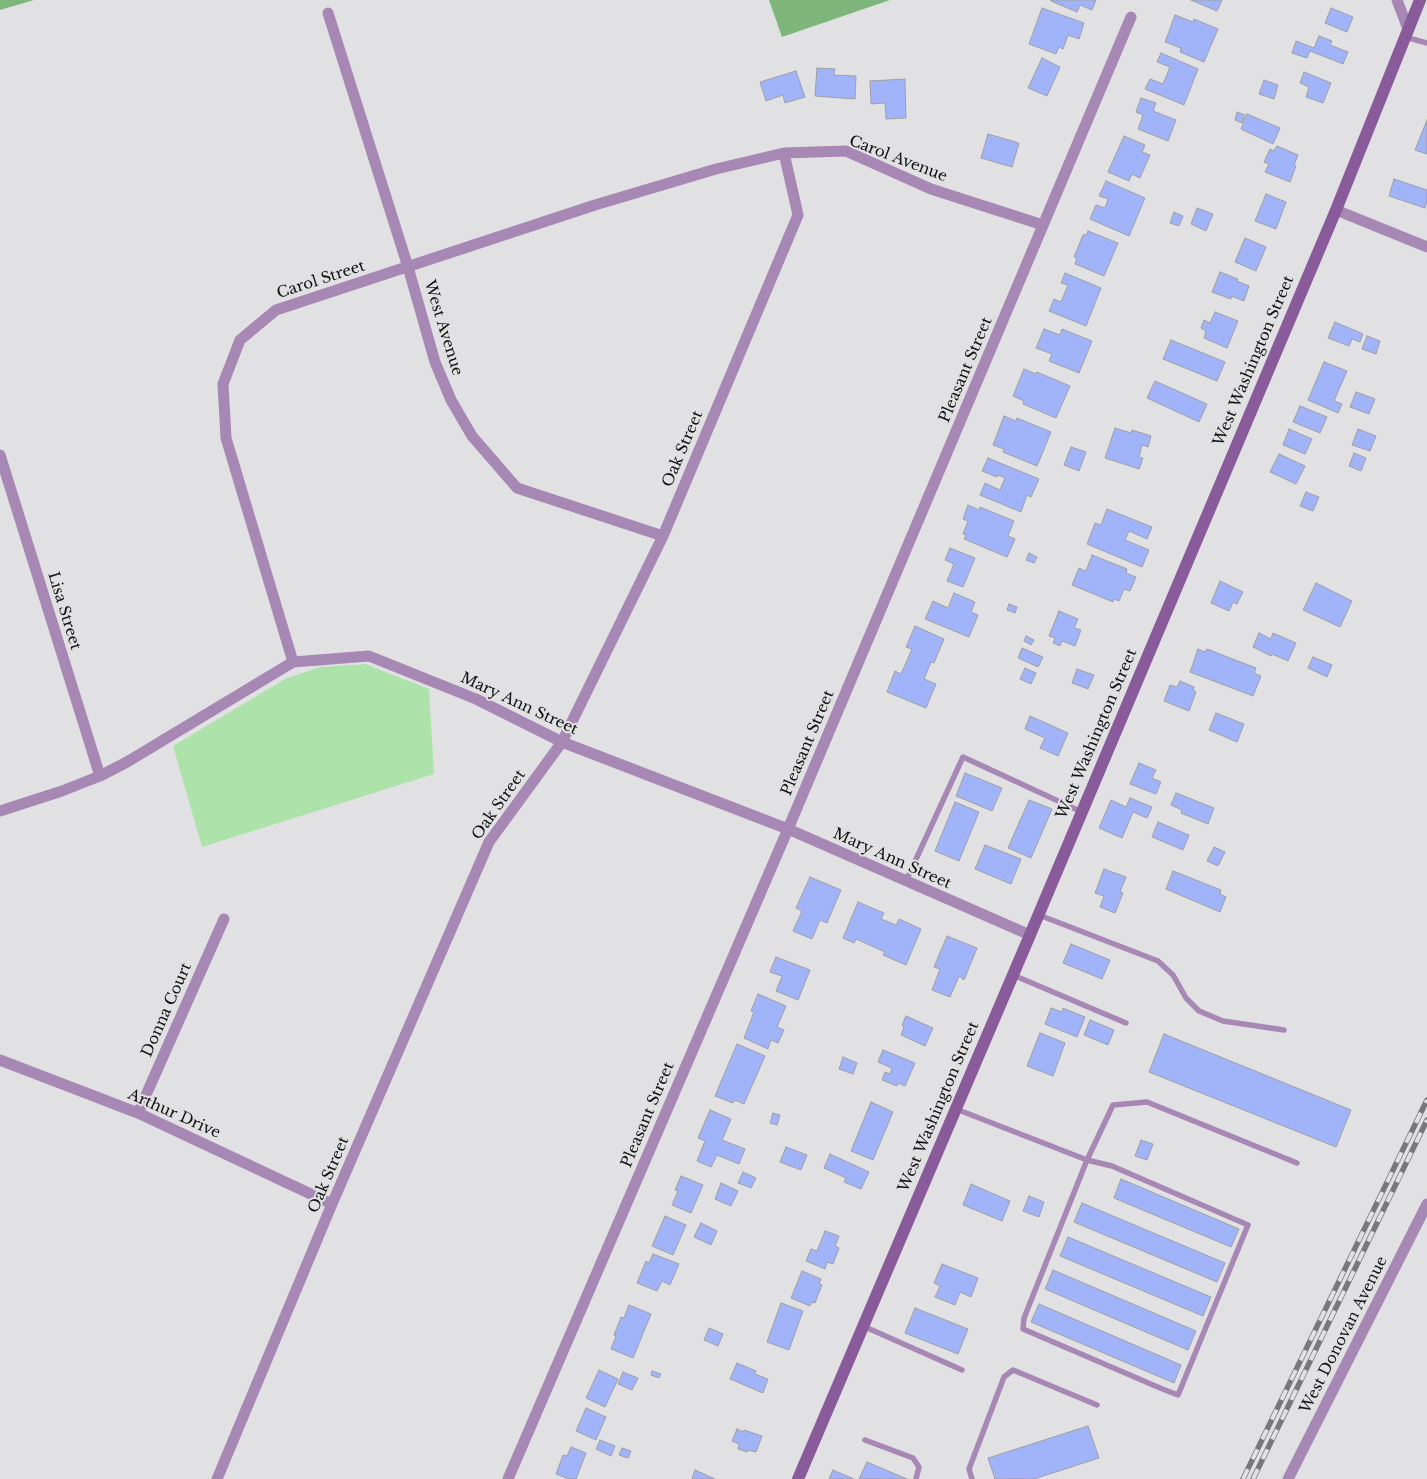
<!DOCTYPE html>
<html>
<head>
<meta charset="utf-8">
<style>
	body { margin:0 }
	canvas { display:block; background:#e1e1e4 }
</style>
</head>
<body>
<canvas width="1427" height="1479"></canvas>
<script>
const ctx = document.querySelector('canvas').getContext('2d');
ctx.lineJoin = 'round';
function fillPath(path, color) { ctx.fillStyle = color; ctx.fill(path, 'evenodd'); }
const shape = rows => new Path2D(rows.map(r => 'M' + r).join(''));
function stroke(path, color, width, dash) { ctx.strokeStyle = color; ctx.lineWidth = width; ctx.lineCap = dash ? 'butt' : 'round'; ctx.setLineDash(dash || []); ctx.stroke(path); }
function drawText(font, color, halo, rows, align = 'center') {
  ctx.font = font + ' "Libre Baskerville",serif'; ctx.lineWidth = 4; ctx.setLineDash([]); ctx.textBaseline = 'middle'; ctx.strokeStyle = halo; ctx.fillStyle = color; for (const [text, x, y, turn = 0] of rows) {
    ctx.save(); ctx.translate(x, y); ctx.rotate((+turn || 0) * Math.PI / 180); ctx.textAlign = isNaN(turn) ? turn : align; if (halo) ctx.strokeText(text, 0, 0); ctx.fillText(text, 0, 0); ctx.restore();
  }
}
const green = shape([
	[365,664,429,689,434,774,202,847,173,746,285,679,320,667]
]);
const forest = shape([
	[0,0,34,0,0,10],
	[769,0,890,0,782,37]
]);
const building = shape([
	[1051,0,1096,0,1092,10,1080,5,1077,12,1051,1,1051,0],
	[1191,0,1222,0,1217,11,1191,0],
	[1042,8,1084,23,1079,39,1068,35,1063,49,1059,47,1056,54,1029,44,1042,8],
	[1331,8,1353,17,1347,32,1325,23,1331,8],
	[1175,15,1193,22,1194,19,1218,29,1204,62,1180,52,1181,48,1165,42,1175,15],
	[1319,36,1332,41,1330,45,1348,52,1343,64,1310,51,1307,58,1292,53,1296,41,1314,48,1319,36],
	[1161,53,1198,69,1184,105,1145,89,1150,79,1163,84,1170,67,1157,62,1161,53],
	[1042,58,1060,67,1047,96,1028,88,1042,58],
	[817,68,835,69,834,75,856,76,855,99,815,96,817,68],
	[796,71,805,97,785,103,783,95,766,101,760,82,796,71],
	[1304,72,1331,83,1323,103,1306,97,1309,87,1300,83,1304,72],
	[905,79,906,118,886,119,885,103,871,104,870,81,905,79],
	[1264,80,1278,85,1274,99,1259,94,1264,80],
	[1141,98,1156,103,1153,111,1176,120,1168,141,1138,129,1143,115,1136,112,1141,98],
	[1237,112,1245,115,1242,123,1235,120,1237,112],
	[1247,114,1280,128,1273,144,1241,129,1247,114],
	[1427,120,1427,154,1415,150,1427,120],
	[988,134,1019,143,1012,167,981,158,988,134],
	[1124,136,1145,145,1142,152,1150,155,1140,178,1132,174,1129,181,1108,172,1124,136],
	[1277,146,1298,155,1294,165,1296,166,1290,182,1265,172,1269,164,1264,162,1270,149,1274,151,1277,146],
	[1394,179,1427,190,1427,201,1425,208,1389,196,1394,179],
	[1106,181,1145,198,1129,236,1090,219,1096,205,1105,208,1108,199,1099,196,1106,181],
	[1266,194,1286,202,1276,229,1255,221,1266,194],
	[1197,208,1213,214,1206,231,1191,224,1197,208],
	[1174,212,1183,216,1179,226,1170,223,1174,212],
	[1088,231,1118,243,1104,276,1075,264,1077,258,1074,257,1083,235,1086,235,1088,231],
	[1245,238,1266,247,1256,271,1235,262,1245,238],
	[1220,272,1238,279,1237,281,1249,286,1244,301,1231,296,1231,299,1212,292,1220,272],
	[1065,273,1101,288,1086,326,1049,311,1054,299,1061,302,1068,285,1061,283,1065,273],
	[1215,312,1238,321,1227,348,1204,338,1206,331,1201,328,1204,320,1210,323,1215,312],
	[1335,322,1363,334,1360,342,1352,339,1349,346,1328,338,1335,322],
	[1044,329,1060,335,1062,329,1092,341,1079,373,1049,361,1052,354,1036,348,1044,329],
	[1367,336,1380,341,1376,354,1362,349,1367,336],
	[1171,340,1225,362,1217,381,1163,359,1171,340],
	[1324,362,1347,371,1334,401,1342,404,1338,413,1308,400,1324,362],
	[1024,369,1036,374,1037,372,1070,386,1056,418,1023,404,1024,401,1013,396,1024,369],
	[1155,381,1207,404,1199,422,1147,398,1155,381],
	[1356,392,1375,399,1369,414,1350,407,1356,392],
	[1300,406,1327,417,1320,433,1293,422,1300,406],
	[1004,416,1016,421,1017,418,1051,432,1037,466,1003,452,1004,449,993,445,1004,416],
	[1115,428,1131,433,1132,430,1151,436,1148,447,1142,445,1139,457,1143,458,1139,469,1105,458,1115,428],
	[1289,429,1312,439,1305,454,1283,445,1289,429],
	[1358,429,1376,436,1370,451,1352,445,1358,429],
	[1071,447,1086,452,1079,471,1064,465,1071,447],
	[1354,453,1366,458,1361,471,1349,466,1354,453],
	[1279,454,1305,466,1296,484,1270,472,1279,454],
	[988,458,1039,479,1031,497,1027,495,1021,512,980,495,985,483,1000,490,1005,478,998,475,997,477,982,471,988,458],
	[1306,492,1319,497,1313,511,1300,506,1306,492],
	[968,505,979,510,980,507,1014,521,1008,536,1015,539,1007,557,964,539,966,535,963,534,968,521,963,519,968,505],
	[1107,509,1152,527,1147,539,1129,531,1125,540,1149,550,1142,567,1087,544,1095,523,1101,525,1107,509],
	[950,548,975,558,963,587,947,581,954,564,945,560,950,548],
	[1029,553,1037,557,1034,563,1026,560,1029,553],
	[1092,555,1127,569,1126,573,1136,577,1130,591,1124,589,1119,601,1114,599,1113,602,1072,585,1079,568,1086,571,1092,555],
	[1220,581,1243,592,1237,604,1233,602,1229,611,1211,603,1220,581],
	[1316,583,1352,601,1340,627,1303,610,1316,583],
	[954,593,975,602,971,612,978,615,969,637,925,619,933,601,948,608,954,593],
	[1009,604,1017,607,1015,613,1007,610,1009,604],
	[1059,611,1078,619,1074,628,1081,630,1075,646,1062,641,1060,646,1053,643,1055,638,1049,636,1059,611],
	[915,626,944,639,934,663,931,662,924,679,936,684,926,708,887,692,895,671,901,674,912,649,906,647,915,626],
	[1259,633,1271,639,1273,633,1296,643,1288,661,1272,654,1271,656,1253,647,1259,633],
	[1026,636,1034,640,1031,645,1024,641,1026,636],
	[1022,648,1043,657,1038,667,1018,658,1022,648],
	[1198,649,1205,652,1207,649,1256,668,1254,673,1261,676,1253,696,1190,672,1198,649],
	[1313,657,1332,665,1327,677,1308,668,1313,657],
	[1025,668,1036,673,1031,684,1020,679,1025,668],
	[1077,669,1094,675,1088,689,1072,683,1077,669],
	[1180,681,1194,687,1193,690,1196,692,1189,711,1164,701,1170,685,1177,687,1180,681],
	[1216,713,1244,724,1237,742,1209,730,1216,713],
	[1030,716,1068,733,1058,756,1040,748,1045,738,1025,729,1030,716],
	[1139,763,1156,770,1152,778,1161,782,1156,794,1130,784,1139,763],
	[965,773,1002,788,992,811,956,796,965,773],
	[1176,793,1214,808,1208,824,1181,813,1182,810,1171,805,1176,793],
	[1130,798,1152,807,1147,818,1133,812,1122,838,1099,828,1111,800,1126,807,1130,798],
	[1029,800,1052,809,1031,858,1008,848,1029,800],
	[955,802,979,812,959,861,935,851,955,802],
	[1158,822,1189,835,1183,850,1152,837,1158,822],
	[985,845,1021,859,1011,884,975,869,985,845],
	[1214,847,1225,852,1218,866,1207,861,1214,847],
	[1104,869,1126,877,1120,892,1123,893,1115,913,1100,907,1104,896,1095,893,1104,869],
	[1173,871,1221,890,1220,894,1226,897,1220,912,1166,889,1173,871],
	[810,877,841,890,827,923,820,920,812,939,793,931,802,911,796,908,810,877],
	[858,902,884,913,881,919,896,925,899,919,921,929,906,965,883,955,885,952,856,939,854,943,843,938,858,902],
	[947,936,977,948,964,980,959,976,950,997,932,990,940,969,934,967,947,936],
	[1071,944,1110,960,1102,979,1063,963,1071,944],
	[776,957,810,970,798,1000,776,991,782,976,770,972,776,957],
	[758,994,786,1006,777,1027,784,1030,778,1043,771,1040,768,1049,744,1038,754,1012,751,1011,758,994],
	[1051,1008,1062,1012,1063,1008,1085,1017,1077,1037,1045,1024,1051,1008],
	[906,1016,933,1028,925,1046,901,1035,904,1027,902,1025,906,1016],
	[1090,1020,1114,1030,1108,1045,1084,1035,1090,1020],
	[1040,1033,1065,1043,1053,1076,1027,1066,1040,1033],
	[1164,1034,1351,1110,1336,1147,1149,1072,1164,1034],
	[737,1044,765,1056,744,1104,735,1100,733,1103,715,1096,737,1044],
	[883,1050,915,1063,905,1086,898,1083,897,1086,882,1080,885,1072,890,1074,892,1068,878,1062,883,1050],
	[843,1057,857,1063,853,1074,839,1069,843,1057],
	[871,1102,893,1112,873,1160,851,1151,871,1102],
	[710,1110,731,1119,722,1140,745,1149,739,1164,717,1155,711,1167,697,1161,705,1141,698,1138,710,1110],
	[773,1113,780,1115,777,1125,770,1123,773,1113],
	[1141,1140,1153,1144,1147,1160,1135,1156,1141,1140],
	[786,1147,807,1155,801,1170,780,1162,786,1147],
	[830,1154,869,1172,861,1189,844,1182,846,1178,824,1168,830,1154],
	[743,1172,756,1178,751,1188,738,1183,743,1172],
	[681,1176,703,1185,691,1213,672,1205,678,1191,675,1190,681,1176],
	[1121,1179,1239,1229,1231,1247,1114,1198,1121,1179],
	[721,1183,738,1191,731,1206,715,1199,721,1183],
	[971,1184,1010,1201,1002,1221,963,1205,971,1184],
	[1029,1196,1044,1202,1039,1217,1023,1211,1029,1196],
	[1082,1203,1225,1263,1217,1282,1074,1222,1082,1203],
	[665,1216,686,1225,673,1255,652,1246,665,1216],
	[701,1223,717,1231,711,1245,694,1237,701,1223],
	[825,1231,839,1236,835,1246,839,1248,833,1264,827,1262,825,1269,806,1261,811,1249,817,1251,825,1231],
	[1068,1237,1211,1297,1203,1316,1060,1256,1068,1237],
	[653,1254,679,1264,670,1285,662,1281,657,1291,637,1283,646,1261,649,1263,653,1254],
	[942,1264,978,1278,971,1297,960,1292,955,1305,935,1297,940,1286,934,1283,942,1264],
	[1053,1270,1196,1331,1188,1350,1045,1289,1053,1270],
	[802,1271,821,1279,819,1284,822,1285,815,1303,812,1302,810,1306,791,1298,802,1271],
	[781,1303,803,1311,789,1350,767,1342,781,1303],
	[1039,1304,1181,1365,1174,1383,1031,1322,1039,1304],
	[629,1305,651,1314,633,1358,611,1349,616,1336,614,1335,621,1317,624,1318,629,1305],
	[915,1308,968,1329,958,1354,905,1333,915,1308],
	[709,1328,723,1334,718,1346,704,1340,709,1328],
	[737,1363,756,1371,755,1374,768,1379,763,1393,730,1379,737,1363],
	[599,1370,618,1379,605,1407,586,1398,599,1370],
	[652,1371,661,1374,659,1378,651,1375,652,1371],
	[623,1372,638,1378,632,1390,618,1384,623,1372],
	[586,1408,606,1417,596,1440,576,1431,586,1408],
	[1088,1426,1099,1458,1034,1479,995,1479,988,1458,1088,1426],
	[737,1429,743,1432,744,1430,762,1436,756,1452,748,1450,747,1452,738,1449,739,1444,732,1441,737,1429],
	[600,1440,615,1446,611,1456,596,1449,600,1440],
	[571,1447,586,1453,576,1479,569,1479,556,1474,563,1455,567,1456,571,1447],
	[622,1448,631,1451,628,1458,619,1455,622,1448],
	[867,1462,907,1479,859,1479,867,1462],
	[695,1470,715,1479,692,1479,695,1470],
	[833,1470,854,1479,829,1479,833,1470]
]);
const service = shape([
	[1405,37,1427,43],
	[906,881,963,757,1082,812],
	[1039,915,1158,961,1173,975,1186,998,1199,1011,1223,1021,1284,1030],
	[1013,975,1126,1023],
	[956,1109,1087,1160,1113,1105,1147,1102,1297,1163],
	[1087,1160,1112,1166,1248,1225,1178,1395,1160,1388,1023,1329,1024,1318,1087,1160],
	[863,1326,962,1370],
	[865,1440,913,1458,919,1467,916,1479],
	[972,1479,969,1469,1004,1377,1013,1370,1097,1405]
]);
const minor = shape([
	[1397,0,1408,29],
	[328,13,408,267,435,362,451,400,472,436,517,488,663,536],
	[1336,210,1427,247],
	[0,455,100,776],
	[293,662,226,438,223,384,240,340,276,310,595,205,716,169,784,153,846,151,931,189,1043,225],
	[0,811,62,791,100,776,127,762,293,662,369,656,476,699,562,742,788,829,1030,935],
	[0,1060,138,1113,332,1204],
	[138,1113,224,919],
	[217,1479,332,1204,489,842,562,742,663,536,798,215,784,153],
	[508,1479,788,829,1131,17],
	[1288,1479,1427,1204]
]);
const secondary = shape([
	[798,1479,1030,935,1336,210,1420,0]
]);
const rail = shape([
	[1243,1479,1427,1100],
	[1253,1479,1427,1120]
]);
const streetNames = [
	["Carol Avenue",898,159,21],
	["Carol Street",321,280,-18],
	["West Avenue",443,328,73],
	["West Washington Street",1254,361,-67],
	["Pleasant Street",966,370,-67],
	["Oak Street",683,449,-67],
	["Lisa Street",64,611,73],
	["Mary Ann Street",519,704,25],
	["West Washington Street",1097,734,-67],
	["Pleasant Street",808,743,-67],
	["Oak Street",499,805,-55],
	["Mary Ann Street",892,859,24],
	["Donna Court",167,1010,-66],
	["West Washington Street",939,1107,-67],
	["Arthur Drive",174,1114,24],
	["Pleasant Street",648,1115,-67],
	["Oak Street",329,1175,-67],
	["West Donovan Avenue",1344,1335,-63]
];
fillPath(green, '#ade3aa');
fillPath(forest, '#7eb57b');
fillPath(building, '#a1b4f9');
stroke(building, '#9e9fa1', 1);
stroke(service, '#a787b3', 5.5);
stroke(minor, '#a787b3', 11);
stroke(secondary, '#895b9a', 12);
stroke(rail, '#78787a', 5.5);
stroke(rail, '#e1e1e4', 4, [11]);
drawText('15px', '#121213', '#e1e1e4', streetNames);
</script>
</body>
</html>
